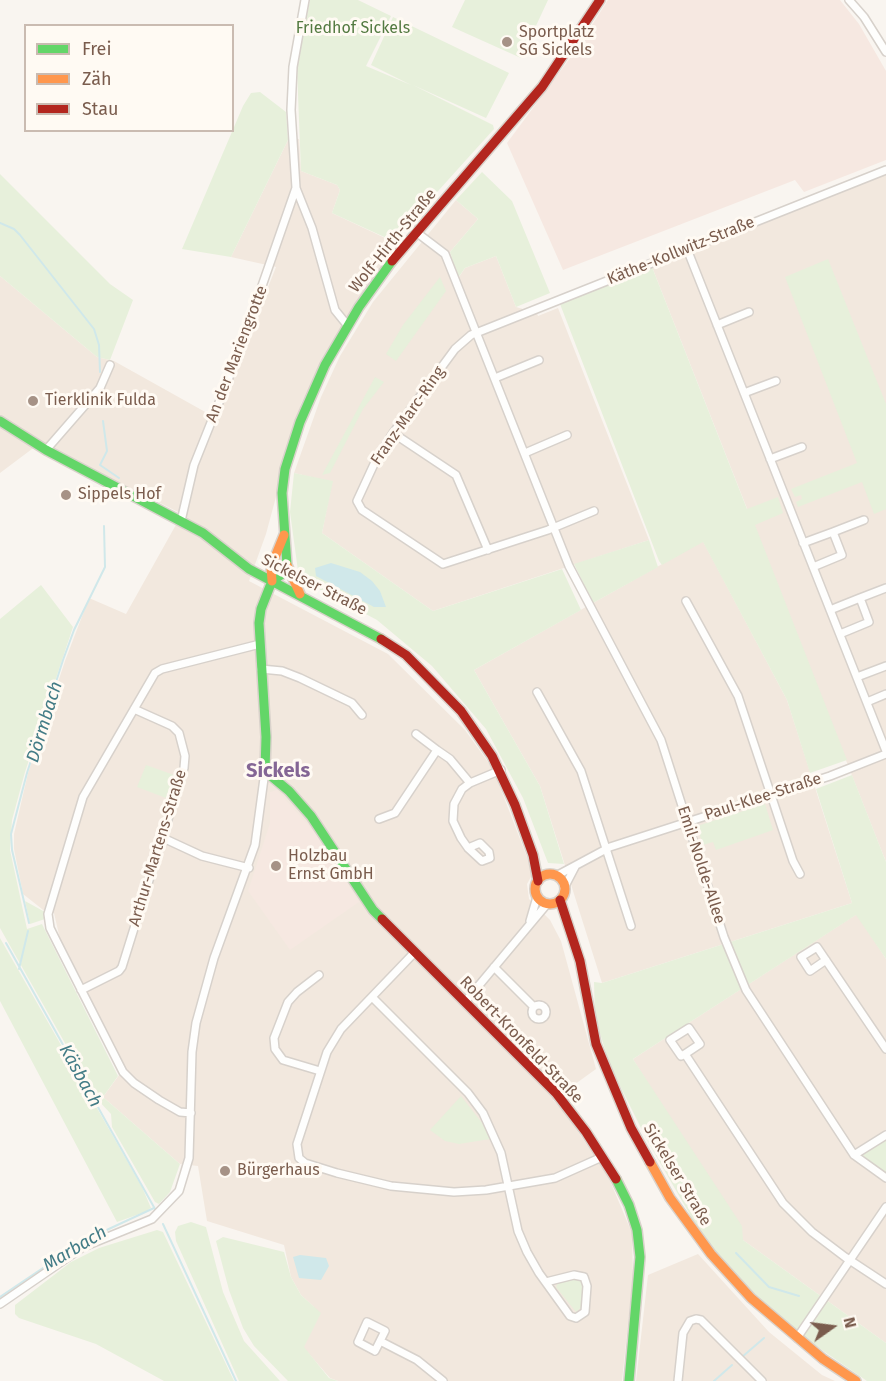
<!DOCTYPE html>
<html>
<head>
<meta charset="utf-8">
<style>
	body { margin:0 }
	#map { position:relative; width:886px; height:1381px; overflow:hidden; background:#f9f5f0; font-family:"Fira Sans",sans-serif }
	canvas { display:block }
	.legend { position:absolute; left:24px; top:24px; width:210px; height:108px; box-sizing:border-box; background:#fffaf3; border:2px solid #cabbb1; margin:0; padding:8px 10px; list-style:none; font-size:18px; color:#7a5c4d }
	.legend li { display:flex; align-items:center; gap:12px; height:30px }
	.legend b { width:30px; border:2px solid #cabbb1 }
	.north { position:absolute; left:802px; top:1297px; width:60px; height:60px; -webkit-text-stroke:4px #fffaf3; paint-order:stroke; rotate:76deg; font-size:16px; font-weight:700; line-height:24px; text-align:center; color:#7a5c4d }
	.north::after { content:''; display:block; margin:auto; width:21px; height:27px; background:#7a5c4d; clip-path:polygon(50% 0,100% 100%,50% 72%,0 100%) }
</style>
</head>
<body>
<div id="map">
<canvas width="886" height="1381"></canvas>
<ul class="legend">
<li><b style="height:8px;background:#63d668"></b>Frei</li>
<li><b style="height:8px;background:#ff974d"></b>Zäh</li>
<li><b style="height:8px;background:#b3261e"></b>Stau</li>
</ul>
<div class="north">N</div>
</div>
<script>
const ctx = document.querySelector('canvas').getContext('2d');
ctx.lineJoin = 'round';
function fillPath(path, color) { ctx.fillStyle = color; ctx.fill(path, 'evenodd'); }
const shape = rows => new Path2D(rows.map(r => 'M' + r).join(''));
function stroke(path, color, width, dash) { ctx.strokeStyle = color; ctx.lineWidth = width; ctx.lineCap = dash ? 'butt' : 'round'; ctx.setLineDash(dash || []); ctx.stroke(path); }
function drawText(font, color, halo, rows, align = 'center') {
  ctx.font = font + ' "Fira Sans",sans-serif'; ctx.lineWidth = 6; ctx.setLineDash([]); ctx.textBaseline = 'middle'; ctx.strokeStyle = halo; ctx.fillStyle = color; for (const [text, x, y, turn = 0] of rows) {
    ctx.save(); ctx.translate(x, y); ctx.rotate((+turn || 0) * Math.PI / 180); ctx.textAlign = isNaN(turn) ? turn : align; if (halo) ctx.strokeText(text, 0, 0); ctx.fillText(text, 0, 0); ctx.restore();
  }
}
const residential = shape([
	[299,139,301,171,337,185,340,190,332,213,400,245,326,353,301,404,266,534,249,581,388,654,465,730,493,769,527,857,532,875,527,884,529,899,550,920,561,941,596,1069,553,1100,566,1114,608,1176,632,1233,633,1276,622,1381,338,1381,330,1378,303,1347,314,1307,301,1295,291,1277,284,1245,207,1221,198,1166,180,1164,103,1097,125,1067,60,939,54,913,47,913,23,894,14,849,14,834,28,773,65,661,89,598,126,614,182,514,40,443,0,473,0,276,97,357,114,361,216,418,276,267,231,257,288,140],
	[886,173,886,862,652,267],
	[456,200,478,219,450,252,459,277,465,268,496,256,516,307,537,313,538,316,558,308,649,540,433,611,322,533,332,482,294,473,321,397,340,356,373,302],
	[703,541,787,700,852,903,602,983,540,786,474,670],
	[857,914,886,959,886,1343,743,1240,633,1059],
	[698,1254,769,1332,822,1375,835,1381,636,1381,648,1275]
]);
const commercial = shape([
	[608,0,840,0,859,24,886,71,886,160,804,192,795,180,563,270,507,143,576,50],
	[277,790,317,835,359,902,290,950,248,891,270,823,270,792]
]);
const green = shape([
	[310,0,358,0,391,16,366,66,411,85,371,65,393,17,509,73,486,118,413,85,493,125,494,129,393,241,332,213,340,190,337,185,301,171,297,69],
	[465,0,548,0,521,58,452,27],
	[260,92,286,112,288,140,231,257,182,249,243,106,251,93],
	[482,172,512,201,550,293,516,307,496,256,465,268,458,278,450,252,478,219,456,200],
	[0,174,110,284,133,300,110,360,97,357,0,276],
	[828,259,886,404,886,509,874,514,862,482,798,507,796,502,802,499,801,495,795,497,791,489,857,463,785,277],
	[652,267,747,509,778,497,783,513,755,525,847,760,810,773,787,700,703,542,662,565,659,561,560,304],
	[440,277,446,291,396,361,386,354,403,325],
	[375,377,384,382,363,409,330,473,322,475],
	[294,473,333,481,322,533,433,611,562,569,581,610,474,670,540,786,564,864,548,863,523,798,486,729,432,666,377,620,304,581,298,571,290,512],
	[649,540,658,567,593,603,574,564],
	[41,585,73,627,25,772,12,820,10,850,27,929,42,924,118,1076,103,1097,180,1164,170,1192,159,1204,155,1202,112,1127,111,1114,96,1098,0,928,0,619],
	[146,765,174,775,166,798,137,787],
	[852,775,886,862,886,959,856,915,633,1059,742,1226,743,1240,886,1343,886,1381,867,1381,784,1324,709,1248,647,1140,610,1066,595,1017,594,982,602,983,852,903,816,789],
	[765,804,773,830,716,850,713,842,703,845,697,826],
	[25,901,45,912,45,919,30,924],
	[0,938,142,1187,151,1208,145,1212,117,1222,0,1001],
	[461,1096,482,1123,490,1139,459,1144,445,1141,430,1130],
	[886,1138,886,1178,854,1155],
	[191,1222,206,1227,223,1292,244,1341,280,1381,239,1381,176,1241,175,1232,178,1226],
	[157,1230,163,1232,234,1381,164,1381,96,1344,19,1318,15,1314,15,1305,71,1262,99,1248],
	[223,1237,284,1252,291,1277,301,1295,321,1313,304,1347,329,1378,338,1381,288,1381,254,1346,243,1328,229,1290,216,1241],
	[578,1277,582,1279,584,1287,583,1306,576,1312,556,1287,558,1283]
]);
const water = shape([
	[331,563,360,572,372,581,380,591,386,607,374,607,316,576,315,568],
	[300,1255,326,1258,329,1266,321,1280,299,1278,293,1257]
]);
const stream = shape([
	[0,223,14,229,20,235,94,329,99,345,100,372],
	[101,392,104,407],
	[103,421,107,451,100,465,119,478],
	[29,923,12,850,11,834,27,773,63,660,74,630,105,567,104,526],
	[6,943,155,1209],
	[19,969,28,931],
	[163,1224,236,1381],
	[736,1253,769,1287,799,1296],
	[0,1297,83,1241,154,1208],
	[742,1357,764,1338],
	[714,1381,732,1365]
]);
const street = shape([
	[305,0,293,67,291,110,296,188,312,228,335,310,348,326],
	[849,0,864,17,886,52],
	[416,232,445,254,569,566,661,740,724,937,746,990,854,1155,886,1178],
	[687,249,886,751],
	[717,325,749,312],
	[495,378,539,360],
	[744,393,776,381],
	[393,433,456,475,488,550],
	[46,450,100,388,110,365],
	[525,453,567,435],
	[770,459,802,447],
	[594,511,548,530,443,564,362,510,357,501,375,462,393,433,455,349,471,335,886,170],
	[181,521,194,465,238,355,296,188],
	[833,532,864,520],
	[803,543,833,532,842,555,813,567],
	[860,598,886,588],
	[686,601,738,696,793,861,800,874],
	[830,610,860,598,869,622,840,634],
	[261,669,282,671,300,678,352,703,362,715],
	[857,677,886,666],
	[537,692,581,771,631,926],
	[867,702,886,694],
	[416,734,437,750],
	[379,819,395,813,437,750,450,759,470,783],
	[161,837,202,856,249,868],
	[468,848,480,843,489,852,490,858,482,861,468,848,461,838,453,821,454,804,462,789,470,783,501,770],
	[556,876,610,847,830,776,886,754],
	[564,888,575,867],
	[530,921,537,897],
	[414,953,341,1029,327,1052,297,1144,299,1158,305,1163,337,1173,391,1186,454,1192,486,1190,555,1178,602,1157],
	[826,960,810,971,801,957,817,947,886,1049],
	[494,967,534,1007],
	[319,975,297,992,288,1002,274,1038,275,1049,283,1060,320,1071],
	[81,990,119,971,122,967,184,768,185,756,179,733,172,726,134,709],
	[372,997,468,1093,483,1113,501,1153,518,1231,527,1252,539,1273,570,1316,576,1318,585,1312,587,1286,584,1277,574,1275,546,1282],
	[465,1002,547,904],
	'532 1012a7 7 0 1 1 14 0a7 7 0 1 1-14 0Z',
	[685,1054,700,1044,689,1028,670,1040,681,1056,685,1054,783,1203,812,1232,845,1257,886,1284],
	[191,1113,180,1112,159,1100,134,1083,123,1072,58,944,50,928,48,914,83,797,155,673,162,669,260,644],
	[854,1155,886,1135],
	[0,1304,83,1247,152,1219,179,1191,189,1158,192,1052,196,1023,214,958,255,845,265,771],
	[797,1338,886,1207],
	[380,1341,375,1351,358,1342,367,1322,385,1331,380,1341,417,1360,443,1381],
	[678,1381,683,1333,690,1321,696,1319,701,1320,762,1381]
]);
const fast = shape([
	[0,421,46,450,203,533,249,569,381,639],
	[272,581,261,609,259,623,266,737,265,771,289,791,311,816,373,910,382,919],
	[272,581,281,575,287,565,282,493,285,469,300,422,325,365,359,307,392,261],
	[616,1179,629,1205,637,1230,640,1257,629,1381]
]);
const slow = shape([
	[287,565,300,594],
	[272,581,271,567,284,535],
	'535 889a15 15 0 1 1 30 0a15 15 0 1 1-30 0Z',
	[650,1162,670,1198,711,1254,751,1298,823,1359,856,1381]
]);
const jam = shape([
	[392,261,542,87,600,0],
	[381,639,406,655,461,711,492,756,515,805,533,855,538,881],
	[560,900,580,961,596,1044,631,1128,650,1162],
	[382,919,556,1093,586,1132,616,1179]
]);
const markers = [
	[507,42,6,"#a69286"],
	[33,401,6,"#a69286"],
	[66,495,6,"#a69286"],
	[276,866,6,"#a69286"],
	[225,1171,6,"#a69286"]
];
const parkNames = [
	["Friedhof Sickels",353,29]
];
const poiNames = [
	["Sportplatz",519,33],
	["SG Sickels",519,51],
	["Tierklinik Fulda",45,401],
	["Sippels Hof",78,495],
	["Holzbau",288,857],
	["Ernst GmbH",288,875],
	["Bürgerhaus",237,1171]
];
const streetNames = [
	["Wolf-Hirth-Straße",393,241,-51],
	["Käthe-Kollwitz-Straße",681,251,-22],
	["An der Mariengrotte",237,354,-69],
	["Franz-Marc-Ring",408,416,-55],
	["Sickelser Straße",314,585,27],
	["Paul-Klee-Straße",763,797,-18],
	["Arthur-Martens-Straße",158,848,-73],
	["Emil-Nolde-Allee",701,865,72],
	["Robert-Kronfeld-Straße",521,1040,46],
	["Sickelser Straße",677,1175,59]
];
const waterNames = [
	["Dörmbach",45,722,-73],
	["Käsbach",80,1076,61],
	["Marbach",75,1249,-31]
];
const quarterNames = [
	["Sickels",278,771]
];
fillPath(residential, '#f2e8de');
fillPath(commercial, '#f6e8e1');
fillPath(green, '#e7f0db');
fillPath(water, '#d0e8ea');
stroke(stream, '#d0e8ea', 2);
stroke(street, '#d7d1cb', 10);
stroke(fast, '#d9d2cb', 12);
stroke(slow, '#d9d2cb', 12);
stroke(jam, '#d9d2cb', 12);
stroke(street, '#fefefd', 7);
stroke(fast, '#63d668', 9);
stroke(slow, '#ff974d', 9);
stroke(jam, '#b3261e', 9);
for (const [x, y, r, color] of markers) { const dot = new Path2D(); dot.arc(x, y, r, 0, 2 * Math.PI); ctx.fillStyle = color; ctx.fill(dot); stroke(dot, '#fffaf3', 2); }
drawText('16px', '#537a41', '#fffaf3', parkNames);
drawText('16px', '#7a5c4d', '#fffaf3', poiNames, 'left');
drawText('16px', '#7a5c4d', '#fffaf3', streetNames);
drawText('italic 18px', '#437c86', '#fffaf3', waterNames);
drawText('bold 20px', '#846695', '#fffaf3', quarterNames);
</script>
</body>
</html>
